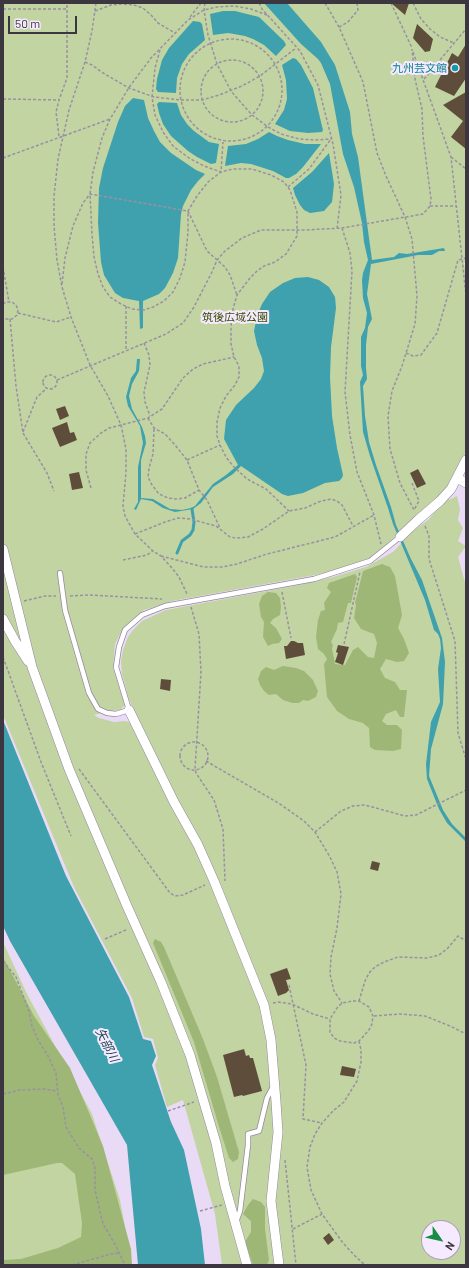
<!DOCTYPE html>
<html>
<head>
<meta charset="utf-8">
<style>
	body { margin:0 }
	#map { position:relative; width:469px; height:1268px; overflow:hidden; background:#e9dbf5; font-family:Barlow,sans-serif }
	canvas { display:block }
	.frame { position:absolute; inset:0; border:4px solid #3c3640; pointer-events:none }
	.north { position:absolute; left:421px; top:1220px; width:40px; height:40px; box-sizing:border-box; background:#f5eaff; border:1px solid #aba2b3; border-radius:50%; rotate:124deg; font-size:11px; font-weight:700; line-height:16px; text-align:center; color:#3c3640 }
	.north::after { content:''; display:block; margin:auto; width:14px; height:18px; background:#198c46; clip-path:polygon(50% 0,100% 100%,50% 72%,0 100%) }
	.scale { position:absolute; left:8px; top:16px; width:69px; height:18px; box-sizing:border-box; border:2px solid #3c3640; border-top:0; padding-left:5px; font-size:12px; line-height:14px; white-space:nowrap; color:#3c3640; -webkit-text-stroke:3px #f5eaff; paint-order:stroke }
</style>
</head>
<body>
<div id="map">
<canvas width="469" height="1268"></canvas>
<div class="frame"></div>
<div class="north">N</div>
<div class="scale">50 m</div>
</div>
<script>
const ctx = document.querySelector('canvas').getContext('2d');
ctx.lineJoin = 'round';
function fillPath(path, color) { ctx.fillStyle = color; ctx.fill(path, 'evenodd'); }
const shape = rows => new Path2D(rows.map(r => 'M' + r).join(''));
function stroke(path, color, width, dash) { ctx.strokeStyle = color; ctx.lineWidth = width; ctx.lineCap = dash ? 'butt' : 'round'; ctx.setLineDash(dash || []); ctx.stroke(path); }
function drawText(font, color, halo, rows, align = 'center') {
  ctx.font = font + ' Barlow,"Noto Sans JP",sans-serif'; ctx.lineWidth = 4; ctx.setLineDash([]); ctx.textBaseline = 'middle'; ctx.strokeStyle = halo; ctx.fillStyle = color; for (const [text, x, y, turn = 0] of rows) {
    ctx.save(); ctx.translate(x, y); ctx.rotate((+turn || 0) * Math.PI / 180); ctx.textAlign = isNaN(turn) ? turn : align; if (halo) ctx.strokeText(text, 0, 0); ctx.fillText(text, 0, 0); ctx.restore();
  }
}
const green = shape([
	[3,3,466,3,466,262,464,263,466,275,466,451,459,469,449,489,370,559,357,565,315,575,172,601,144,610,124,627,115,644,113,668,125,705,120,710,108,711,94,715,99,718,114,722,125,721,132,723,137,720,128,696,122,674,121,661,123,650,128,637,132,631,142,621,166,610,299,585,333,577,366,567,393,552,412,532,429,519,451,491,449,500,457,496,460,509,458,520,463,528,458,541,466,546,458,557,466,586,466,1265,222,1265,215,1214,183,1100,167,1107,155,1065,158,1058,153,1039,144,1037,132,998,74,887,3,715],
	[429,1228,453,1228,453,1252,429,1252],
	[3,942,27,994,92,1114,120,1200,132,1265,3,1265]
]);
const forest = shape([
	[382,564,390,567,395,576,402,615,398,628,404,639,409,653,404,661,397,662,386,659,380,669,385,678,395,682,400,690,407,690,404,717,400,717,396,710,386,714,382,721,387,725,397,725,402,730,401,749,393,751,375,750,370,747,369,728,363,723,349,719,337,711,327,697,324,664,327,659,324,654,318,649,316,637,318,620,321,611,325,610,324,603,331,592,327,588,329,583,355,574,357,577,351,603,348,603,343,622,338,623,337,629,331,642,333,645,332,649,334,658,335,664,345,665,353,650,358,647,368,657,374,658,377,643,374,634,361,629,354,618,356,605,355,603,363,571],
	[268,592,276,593,280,598,281,607,280,615,273,619,270,623,276,628,282,639,279,643,272,644,268,646,263,637,264,622,261,617,259,604,262,596],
	[283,666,296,668,304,671,313,680,318,691,316,697,308,701,303,700,299,703,292,703,283,700,276,694,269,695,264,691,260,685,258,679,261,671,266,667,274,670],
	[155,939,161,942,164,947,203,1039,217,1077,239,1152,238,1159,233,1162,229,1158,220,1130,194,1042,153,943],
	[3,957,34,1016,70,1068,87,1108,103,1146,131,1249,132,1265,3,1265,3,1260,21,1259,58,1248,81,1237,82,1223,75,1174,62,1163,57,1163,3,1175],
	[253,1199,261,1202,265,1207,265,1229,269,1260,267,1265,253,1265,246,1245,246,1240,251,1232,251,1221,243,1214,248,1205]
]);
const water = shape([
	[264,3,287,3,321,42,335,65,350,112,352,134,358,157,372,260,394,257,399,253,407,254,444,248,445,251,439,251,432,255,418,255,371,264,367,294,372,319,368,327,366,345,366,368,367,379,363,386,365,416,369,442,376,465,391,507,396,525,411,559,422,580,442,638,445,662,443,704,431,749,429,776,443,810,452,824,466,838,466,842,447,823,439,809,427,779,426,764,431,722,440,702,438,669,441,648,440,639,438,634,434,630,425,600,393,524,388,508,370,456,363,432,360,382,363,375,361,366,361,337,365,328,367,313,363,298,362,280,363,273,368,260,364,242,362,223,354,187,343,154,330,84,321,63,318,59,301,44],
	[223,11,235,11,259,17,284,41,286,45,276,56,264,45,253,39,245,36,228,33,213,35,210,14],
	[193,21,200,22,202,24,205,40,189,54,182,64,177,78,176,93,158,92,156,89,157,79,162,60,169,48],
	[293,58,296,59,301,65,313,88,321,122,323,130,322,132,308,133,290,131,275,124,284,110,287,99,286,80,282,65],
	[133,98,144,100,148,118,154,131,160,142,171,153,196,170,205,174,198,181,191,190,183,206,181,214,178,258,173,273,165,288,159,294,143,301,143,328,140,329,139,301,123,298,115,293,104,275,101,262,98,223,99,188,103,168,118,122,125,106],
	[159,102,177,103,181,115,187,124,194,131,209,142,219,144,216,163,211,164,197,157,188,151,171,136,163,124,159,113,157,104],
	[269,132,277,136,288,140,305,144,321,144,303,167,296,174,289,178,286,178,273,171,251,164,241,163,225,166,228,146,246,144,258,139],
	[329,153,334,184,332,202,324,211,310,213,304,210,300,205,295,195,293,188,312,172],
	[308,277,319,280,329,287,335,297,336,308,331,347,330,377,332,416,337,448,343,475,342,478,339,481,325,483,303,493,288,496,282,494,241,466,233,474,213,487,201,503,193,509,175,512,163,508,152,501,141,499,136,510,134,509,138,502,138,467,143,443,140,426,128,406,126,397,131,378,136,371,137,359,140,359,139,371,132,384,129,396,132,409,142,427,145,436,146,443,141,460,141,498,153,499,170,509,182,510,191,508,195,506,213,484,226,475,238,465,224,439,226,420,236,405,254,388,261,379,264,371,262,358,257,345,254,331,257,316,262,304,270,292,283,283,295,278],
	[3,720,66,876,129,997,143,1039,151,1041,156,1056,152,1065,171,1122,184,1150,201,1229,205,1265,138,1265,127,1145,10,941,3,926]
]);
const stream = shape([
	[177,553,182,541,190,535,193,530,194,522,192,509]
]);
const building = shape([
	[391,3,409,3,405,15],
	[417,24,433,39,430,51,425,52,413,38],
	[466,44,466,78,454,96,435,87,452,53,458,57],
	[466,92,466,149,451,137,463,121,443,105],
	[65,406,69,416,60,420,56,409],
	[67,422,70,433,74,432,77,440,60,447,52,428],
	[418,469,426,484,417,488,410,473],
	[79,472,83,488,72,490,69,474],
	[291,641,294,641,298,643,303,643,305,655,286,659,284,646,287,646],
	[338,645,349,647,343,665,335,662,338,653,336,652],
	[161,679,171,680,170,691,160,689],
	[372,861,380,863,378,871,370,869],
	[287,968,291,979,286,980,289,990,286,993,278,996,270,974],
	[244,1049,246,1056,249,1055,250,1058,253,1058,262,1091,243,1096,242,1095,234,1097,223,1055],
	[342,1066,356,1069,354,1077,340,1075],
	[329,1233,334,1240,328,1245,323,1238]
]);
const path = shape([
	[96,3,92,31,85,62,69,110,58,159,54,196,54,226,57,260,62,287,71,317,90,365,108,396,121,425,126,449,126,472,123,506,125,516,135,534,153,551,161,556,172,568,179,577,187,594],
	[205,3,204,10,208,35,217,64,231,91,252,115,268,127,281,134,299,139,316,140,331,139],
	[259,3,262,9,300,51,318,85,333,144,341,195,337,229],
	[325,3,339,27,363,82,377,153,386,176,405,217,412,239,417,296,415,324,402,366,392,391,388,416,390,449,400,483,414,510],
	[391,3,412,48],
	[413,3,421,19,430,29,440,37,454,43],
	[3,9,67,9],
	[95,11,111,5,122,4,134,5,143,8,151,15,158,23,175,33],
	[267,15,251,9,234,6,217,7,204,10,188,20,151,58,130,86,110,119,102,138,93,172,90,194,92,234,94,257,98,274,103,287,110,297,121,304,132,309,144,310,153,307,164,301,173,292,180,278,185,262,188,232,188,211,197,196,208,182,221,172,233,169,252,169,271,175,284,182,290,190,297,212,297,236,286,254,275,262,264,266,257,271,250,278,237,295,233,309,231,327,231,344,234,357,239,366,239,377,235,385,226,396,220,408,217,422,217,436,220,445,226,457,233,466,247,479,266,489,289,511],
	[190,17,201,3],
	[339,27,348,22,358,10,357,3],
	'180 90a51 51 0 1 1 102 0a51 51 0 1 1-102 0Z',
	[160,50,155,68,152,97,155,115,163,132,173,146,189,158,204,166,221,172,223,142],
	[413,52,451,157,466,295],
	'201 91a31 31 0 1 1 62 0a31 31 0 1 1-62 0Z',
	[85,62,92,65,103,73,129,88,154,97,181,100,202,100,219,95,242,86,260,76,296,48],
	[424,79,466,29],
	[3,99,59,100],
	[59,136,56,112,59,100,67,78,67,3],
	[451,157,466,169],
	[3,158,110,119],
	[288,187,309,169,331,139],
	[430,206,456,206],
	[342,228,350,253,352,271,345,392,350,435,357,472,374,515,381,544],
	[3,267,9,302],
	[62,284,65,258,73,226,83,203,90,194,188,211,207,251,225,267,230,275,237,295],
	[3,304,6,302,12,302,16,305,18,310,17,315,12,319,6,319,3,317],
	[126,306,126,350],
	[18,313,56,322,71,317],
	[10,319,16,386,23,433,47,473,54,491],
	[144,343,149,355,150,365,144,392,145,402,150,416],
	[406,353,413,356,421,355,437,333,458,260,466,258],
	'43 382a7 7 0 1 1 14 0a7 7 0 1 1-14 0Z',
	[57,380,166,334,183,323,194,307,212,272,217,260,225,251,242,238,261,230,305,230,342,228,423,214,430,206,431,199,423,136,422,109,415,79,412,49],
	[148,418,154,428,165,434,175,445,187,460,199,490,207,500,220,528],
	[154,429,153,454,149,468,148,477,152,485,159,494,168,498,176,499,185,498,199,490],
	[23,432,37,397,46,389],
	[187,460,220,445],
	[412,483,419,501,414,510],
	[91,488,86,470,86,454,90,443,101,433,109,428,148,418,162,409,183,378,193,369,203,364,234,357],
	[425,526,429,536,429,559,455,641,458,733,466,759],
	[135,534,165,522,178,518,190,519,216,526,230,537,236,538,248,537,263,529,289,511,305,508,321,501,331,499,337,501,342,505,353,526],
	[161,556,204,567,222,567,237,564,267,554,335,537,374,515],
	[123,560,147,555,153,551],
	[282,592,291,638],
	[70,596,90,595,162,599],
	[24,601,45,596,56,596],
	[191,607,199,634,201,672,195,769,196,773,214,800,223,829,225,881],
	[344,644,360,572],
	[3,657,41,762,71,836],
	'180 756a14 14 0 1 1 28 0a14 14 0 1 1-28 0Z',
	[206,761,280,804,304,821,315,832,330,857,337,872,341,894,337,928,331,957,330,974,334,991,342,1003],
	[79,769,170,893,175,896,183,895,205,885],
	[315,832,341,811,353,806,365,805,405,816,416,815,466,790],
	[105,939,128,929],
	[3,961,16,977,29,1011,32,1026,38,1040,48,1056,56,1073,58,1095,63,1107,66,1127,79,1148,92,1159,95,1168,95,1190,103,1224,115,1244,125,1265],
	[289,985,306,1065,303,1119,322,1123],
	[353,1001,359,1001,369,1007,373,1016,372,1024,369,1030,359,1041,354,1043,340,1041,334,1038,330,1032,330,1019,337,1008,342,1003,353,1001],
	[359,1001,365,981,369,973,375,967,384,962,398,957,427,958,439,955,447,949,458,936,466,941],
	[273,1003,278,1002,292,1004,313,1014,330,1019],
	[374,1016,400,1014,425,1016,450,1026,466,1034],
	[359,1041,361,1050,361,1062,357,1081,344,1102,333,1111,322,1123,315,1134,310,1147,307,1167,311,1190,322,1214,343,1243,355,1256,365,1265],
	[3,1094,20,1090,44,1089,57,1091],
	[168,1111,194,1102],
	[285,1160,296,1265],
	[200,1211,222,1205],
	[293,1229,322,1214],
	[72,1265,111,1254,119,1253]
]);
const service = shape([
	[60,573,65,610,89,693,98,709,107,713,116,714,129,710,116,667,119,647,125,630,142,615,165,606,314,579,370,561,400,537],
	[236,1222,240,1211,248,1145,248,1134,259,1131,267,1098,273,1087]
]);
const minor = shape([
	[457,478,466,483],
	[400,537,419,519,440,501,451,489,466,460],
	[3,549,32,667,69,769,127,906,161,982,190,1055,216,1143,225,1186,247,1265],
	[3,619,15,641,28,661],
	[129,710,174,802,198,845,214,881,264,1005,271,1040,276,1102,278,1132,271,1201,279,1265]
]);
const markers = [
	[455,68,4,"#0f9aa8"]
];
const cultureNames = [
	["九州芸文館",447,68]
];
const parkNames = [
	["筑後広域公園",235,317]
];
const waterNames = [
	["矢部川",107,1045,63]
];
fillPath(green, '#c1d4a1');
fillPath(forest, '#9fb776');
fillPath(water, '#3fa1ad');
stroke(stream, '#3fa1ad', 3);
fillPath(building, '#5f4d3b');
stroke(service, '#94889f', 6);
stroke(minor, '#94889f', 10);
stroke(path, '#9a90a3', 1.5, [3, 2]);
stroke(service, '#fff', 4.5);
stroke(minor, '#fff', 9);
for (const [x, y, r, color] of markers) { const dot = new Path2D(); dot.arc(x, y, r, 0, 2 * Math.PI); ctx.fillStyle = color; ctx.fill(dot); stroke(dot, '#f5eaff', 1.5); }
drawText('11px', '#0d838f', '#f5eaff', cultureNames, 'right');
drawText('11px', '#374b00', '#f5eaff', parkNames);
drawText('italic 12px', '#1b464b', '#f5eaff', waterNames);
</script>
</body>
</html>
